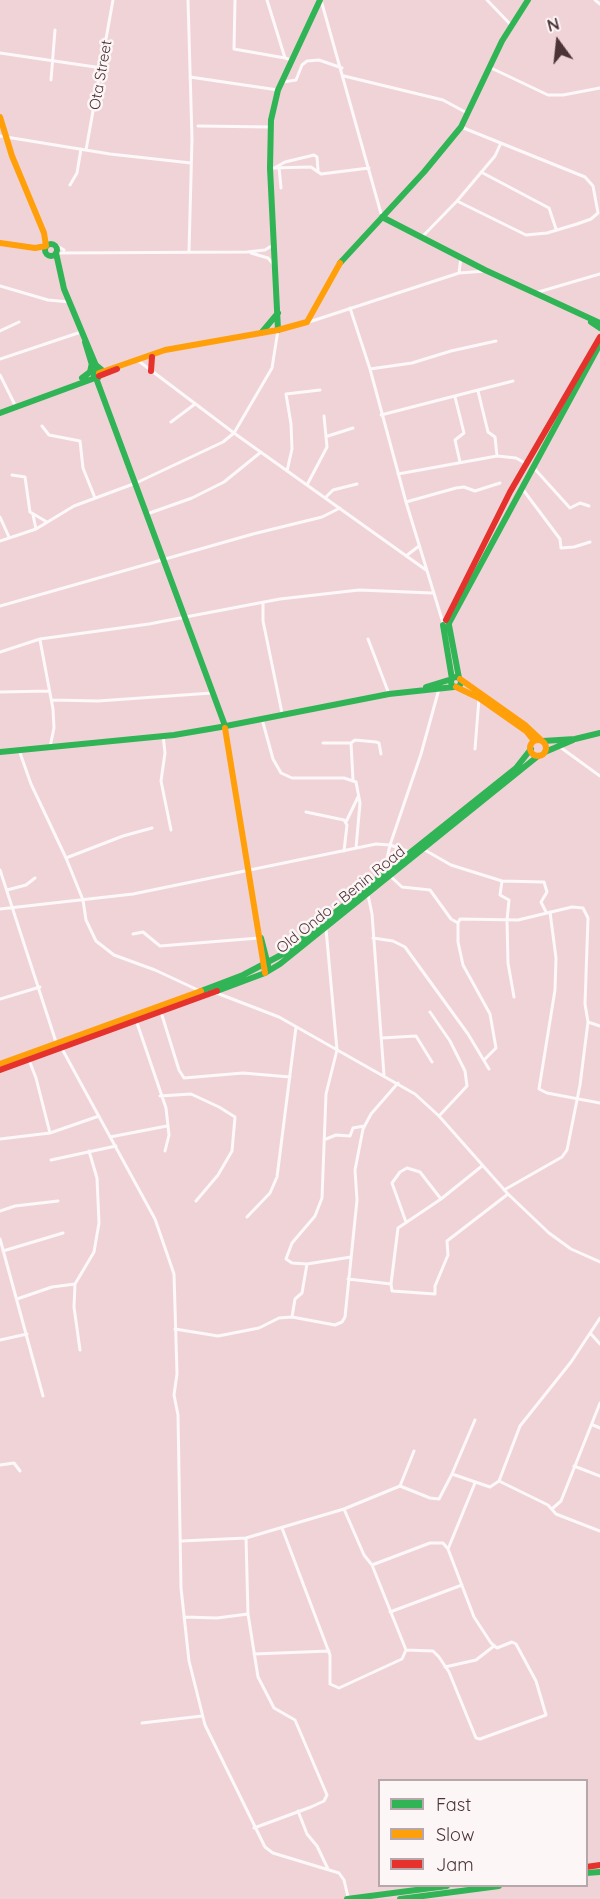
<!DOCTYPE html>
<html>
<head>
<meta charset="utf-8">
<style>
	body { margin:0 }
	#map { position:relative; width:600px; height:1899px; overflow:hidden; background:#f0d3d7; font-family:Quicksand,sans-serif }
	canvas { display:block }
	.legend { position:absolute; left:378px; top:1779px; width:210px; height:108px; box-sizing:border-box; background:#fdf6f7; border:2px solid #b6a8aa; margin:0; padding:8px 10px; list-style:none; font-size:18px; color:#4c3336 }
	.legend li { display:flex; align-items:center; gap:12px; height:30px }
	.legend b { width:30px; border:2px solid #b6a8aa }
	.north { position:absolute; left:528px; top:12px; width:60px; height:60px; -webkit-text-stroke:4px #fdf6f7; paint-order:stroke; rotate:345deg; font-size:16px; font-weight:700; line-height:24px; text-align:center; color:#4c3336 }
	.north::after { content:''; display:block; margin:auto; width:21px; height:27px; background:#4c3336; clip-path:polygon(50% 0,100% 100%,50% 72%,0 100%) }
</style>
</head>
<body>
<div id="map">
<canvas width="600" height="1899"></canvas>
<ul class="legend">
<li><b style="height:8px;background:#30b455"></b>Fast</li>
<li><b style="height:8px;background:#ff9f0a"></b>Slow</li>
<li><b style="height:8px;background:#e5322d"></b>Jam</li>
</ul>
<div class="north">N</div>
</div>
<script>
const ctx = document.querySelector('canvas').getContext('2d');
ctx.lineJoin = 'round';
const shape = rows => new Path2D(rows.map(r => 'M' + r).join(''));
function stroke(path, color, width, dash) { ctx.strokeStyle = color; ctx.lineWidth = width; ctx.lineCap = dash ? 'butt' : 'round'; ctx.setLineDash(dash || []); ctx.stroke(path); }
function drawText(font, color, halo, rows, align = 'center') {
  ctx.font = font + ' Quicksand,sans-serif'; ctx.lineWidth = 5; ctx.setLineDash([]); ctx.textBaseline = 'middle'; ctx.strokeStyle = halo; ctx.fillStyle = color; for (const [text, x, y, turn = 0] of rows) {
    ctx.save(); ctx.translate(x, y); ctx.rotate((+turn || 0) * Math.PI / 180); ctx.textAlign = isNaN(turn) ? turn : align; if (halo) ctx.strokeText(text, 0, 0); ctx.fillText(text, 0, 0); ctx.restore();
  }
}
const street = shape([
	[188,0,192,139,189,252],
	[235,0,234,49,285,58],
	[267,0,285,58,291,60],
	[321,0,382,217],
	[487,0,511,25],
	[595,0,600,4],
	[0,53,102,68],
	[489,67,548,95,563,95,600,88],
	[344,76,443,100,467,113],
	[190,77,278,90],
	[51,80,55,30],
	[283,82,296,80,302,65,307,61,319,60,342,68],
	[198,126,271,127],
	[0,136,110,154,191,163],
	[86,150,113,0],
	[276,167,285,162,314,155,317,157,318,170],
	[279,167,281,188],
	[270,168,311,167,321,174,369,168],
	[481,172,549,208,556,229],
	[70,185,77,173,81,149],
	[457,201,526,235,547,233,577,224,591,219,598,213,593,186,585,177,461,127],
	[422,237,457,201,495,156,500,145],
	[54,244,64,250],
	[56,253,247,252,265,250,273,245],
	[251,253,268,258,274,265],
	[459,273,461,257],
	[0,286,48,300,70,302],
	[535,293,600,274],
	[350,308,370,369,406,502,443,623],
	[309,322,459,273,486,271],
	[0,331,19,322],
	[0,359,81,332],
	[136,359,234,433,426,570],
	[370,369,412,363,451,351,496,341],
	[0,375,14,403],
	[478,391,488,432,495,437,497,456],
	[455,397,464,433,455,440,460,462],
	[381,415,513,381],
	[171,422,195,404],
	[42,426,49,435,80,441,83,468,95,498],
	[328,436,353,428],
	[533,467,570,508,580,503,589,506],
	[287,471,292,449,291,424,286,394,320,390],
	[398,474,497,456,516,458,525,463],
	[12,475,25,477,30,512,47,522],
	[307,485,327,447,324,416],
	[521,487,560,539,561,548,574,547,590,542],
	[325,498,333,490,357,484],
	[406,502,456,488,464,487,475,491,500,483],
	[147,514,192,498,224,482,261,452],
	[33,515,36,529],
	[0,517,9,537],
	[0,541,36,529,74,506,136,483,223,442,234,433,272,368,278,330],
	[406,556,419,546],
	[263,602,263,621,282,713],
	[0,606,253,534,322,517,340,508],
	[368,639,389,694],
	[40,640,53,709,54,728,50,747],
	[0,652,40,639,149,624,280,599,359,590,432,593],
	[0,692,49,691],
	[52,700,98,701,212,693],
	[262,719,273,759,281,773,292,778,344,778,356,782,360,803,356,848],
	[163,735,165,753,161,781,171,830],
	[323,743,351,743],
	[560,747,600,776],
	[475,749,479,698],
	[19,750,31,784,66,858,83,900,86,920,96,941,114,955,155,970,198,990],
	[353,780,351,743,355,740,376,742,379,743,381,754],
	[306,812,344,820,347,825,344,851],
	[346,822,358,797],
	[423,849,451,865,502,881,544,882,547,892,541,902,546,912],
	[66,858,123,836,152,828],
	[0,870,56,1042],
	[384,872,390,845,421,754,439,689],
	[389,875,402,887,430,890,451,919,458,923],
	[502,881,500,895,509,900,507,920,508,963,514,997],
	[7,890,26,885,35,878],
	[368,895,372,914,384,1075],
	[0,909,133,894,376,844,390,845,410,852],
	[550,912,556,958,555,990,539,1089,547,1093,600,1103],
	[458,923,460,919,518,920,572,907,583,908,588,918,585,1004,588,1022,580,1085,567,1150,562,1157,504,1190],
	[458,923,458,942,463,965,490,1014,496,1048,484,1060],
	[326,929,337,1050,326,1094,322,1198,315,1216,292,1243,286,1259,292,1263,307,1264,351,1257],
	[133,934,143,932,160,946,259,938],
	[373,938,393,941,405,947,468,1034,489,1069],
	[214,992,279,1017,415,1094,439,1116,508,1194,549,1233,571,1249,600,1262],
	[0,999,40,987],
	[161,1012,179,1070,184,1078,243,1073,290,1077],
	[430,1012,450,1041,465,1071,467,1086,439,1116],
	[136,1020,166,1108,169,1135,165,1151],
	[588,1022,600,1026],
	[382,1038,416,1036,432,1062],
	[61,1047,155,1219,174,1274,177,1374,174,1395,178,1415,181,1588,189,1661,205,1725,265,1847,273,1853,339,1873,344,1880,348,1897],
	[29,1060,36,1078,50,1133],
	[160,1096,191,1094,219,1107,235,1117,232,1151,218,1175,196,1201],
	[110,1137,167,1126],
	[0,1139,50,1133,99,1116],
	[326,1139,336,1135,350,1136,353,1128,364,1126],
	[51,1160,116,1146],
	[0,1211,15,1206,58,1201],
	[247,1217,270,1193,277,1177,296,1027],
	[406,1222,392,1183,400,1172,407,1168,420,1172,441,1199],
	[0,1239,43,1396],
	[3,1251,63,1233],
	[348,1279,391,1284,392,1291,435,1294,435,1286,448,1255,447,1241,508,1194],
	[391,1284,398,1228,441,1199,482,1166],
	[17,1299,52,1287,75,1284],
	[292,1317,295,1299,302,1293,307,1264],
	[175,1329,218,1336,259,1328,279,1318,292,1317,335,1325,342,1322,345,1317,357,1200,355,1170,363,1129,371,1114,398,1083],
	[591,1334,600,1344],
	[0,1340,27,1334],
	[80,1350,74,1307,75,1284,94,1252,99,1223,97,1178,89,1151],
	[593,1425,600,1428],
	[0,1465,14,1463,20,1471],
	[574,1466,600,1476],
	[452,1474,475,1420],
	[499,1481,548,1505,556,1514,600,1531],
	[400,1486,414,1451],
	[553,1508,561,1501,600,1403],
	[282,1528,330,1655,330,1684,339,1688,402,1659,406,1650,372,1565,364,1555,344,1509],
	[246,1538,248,1614,258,1677,274,1708,295,1720,327,1795,324,1801,311,1807,254,1828],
	[182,1541,246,1538,344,1509,400,1486,430,1498,439,1499,452,1474,490,1487,499,1481,520,1426,571,1362,600,1318],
	[448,1549,475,1483],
	[372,1565,430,1543,443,1543,448,1549,474,1617,491,1643,497,1648,512,1642,516,1644,536,1681,546,1715,480,1739,476,1738,449,1672,439,1657,433,1651,406,1650],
	[390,1612,462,1585],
	[184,1617,217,1618,248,1614],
	[254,1654,329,1651],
	[445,1667,476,1660,494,1646],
	[142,1723,202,1716],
	[298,1811,307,1834,317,1846,328,1869]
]);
const fast = shape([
	[382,217,485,270,600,323],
	'45 250a6 6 0 1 1 12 0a6 6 0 1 1-12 0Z',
	[56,253,64,289,97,368],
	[340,263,424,172,461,127,502,41,528,0],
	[591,322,600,328],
	[278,330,270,168,271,120,278,90,320,0],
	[262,332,278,313],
	[85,342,92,365],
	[96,365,103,371],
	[95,372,99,374,98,378,94,376,95,372],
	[82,378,90,372,92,363],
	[96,378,224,723],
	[0,413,95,378],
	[449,623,600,344],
	[443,625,452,679],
	[449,625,459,678],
	'451 682a5 5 0 1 1 10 0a5 5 0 1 1-10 0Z',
	[426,687,452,679],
	[226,726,389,694,454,687],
	[543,741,575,739,600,733],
	[0,752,174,735,221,727],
	[545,752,573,740],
	[261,938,268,965],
	[201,991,243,975,283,954,516,768,531,749],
	[217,991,265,973,280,964,538,756],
	[586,1873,600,1872],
	[347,1899,447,1886],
	[400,1899,499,1886]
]);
const slow = shape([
	[0,117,12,156,44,233,46,246,35,248,0,243],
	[99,373,165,350,278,330,307,322,340,263],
	[460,679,525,725,541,740],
	[456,687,479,698,526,731,534,741],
	[225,728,265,973],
	'530 748a8 8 0 1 1 16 0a8 8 0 1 1-16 0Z',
	[0,1064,201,991]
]);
const jam = shape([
	[151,371,152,357],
	[99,376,117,369],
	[446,620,510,492,600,337],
	[0,1070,217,991],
	[586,1867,600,1865]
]);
const streetNames = [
	["Ota Street",101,75,-80],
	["Old Ondo - Benin Road",341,900,-39]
];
stroke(street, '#fdf8f9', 3);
stroke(fast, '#30b455', 6);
stroke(slow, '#ff9f0a', 6);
stroke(jam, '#e5322d', 6);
drawText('15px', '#4c3336', '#fdf6f7', streetNames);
</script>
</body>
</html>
